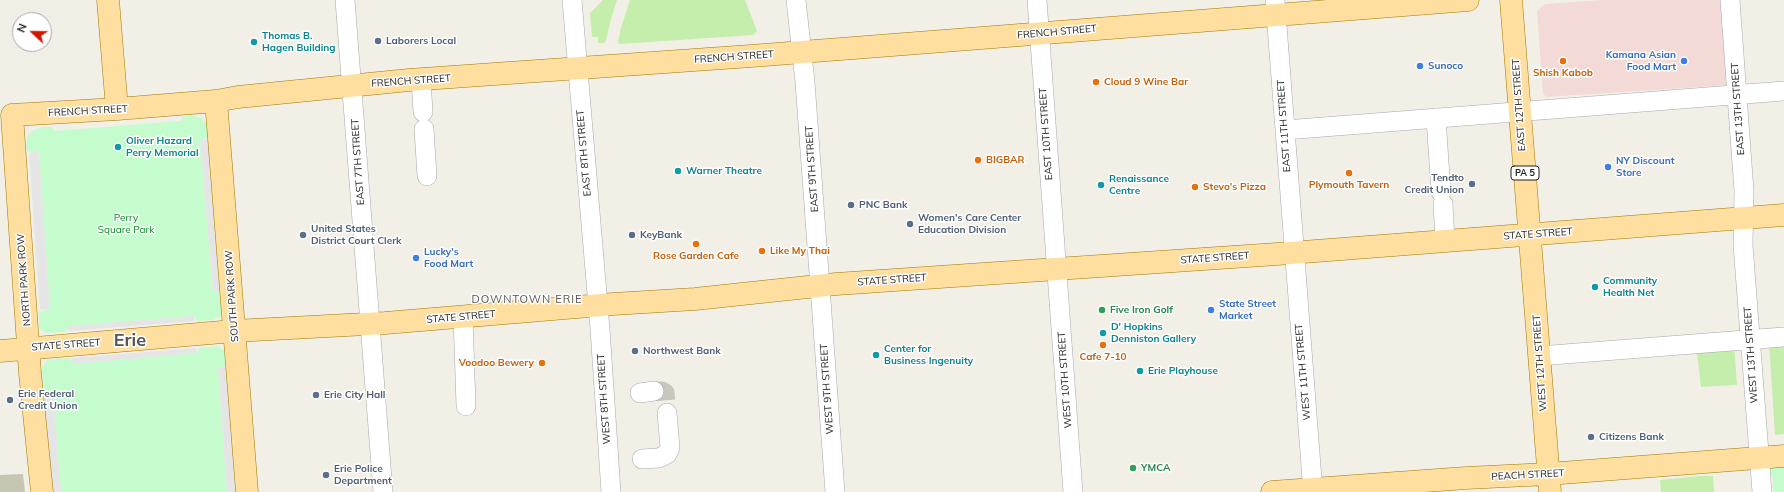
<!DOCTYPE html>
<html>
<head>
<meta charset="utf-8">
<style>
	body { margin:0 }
	#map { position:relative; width:1784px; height:492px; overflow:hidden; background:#f2efe7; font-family:Mulish,sans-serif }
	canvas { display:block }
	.north { position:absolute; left:12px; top:12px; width:40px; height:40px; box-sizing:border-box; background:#fff; border:1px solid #a6a6a6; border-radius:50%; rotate:292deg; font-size:11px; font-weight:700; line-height:16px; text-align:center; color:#212121 }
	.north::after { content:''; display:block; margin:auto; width:14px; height:18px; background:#d21500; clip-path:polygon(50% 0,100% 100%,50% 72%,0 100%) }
</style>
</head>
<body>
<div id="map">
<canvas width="1784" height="492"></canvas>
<div class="north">N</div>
</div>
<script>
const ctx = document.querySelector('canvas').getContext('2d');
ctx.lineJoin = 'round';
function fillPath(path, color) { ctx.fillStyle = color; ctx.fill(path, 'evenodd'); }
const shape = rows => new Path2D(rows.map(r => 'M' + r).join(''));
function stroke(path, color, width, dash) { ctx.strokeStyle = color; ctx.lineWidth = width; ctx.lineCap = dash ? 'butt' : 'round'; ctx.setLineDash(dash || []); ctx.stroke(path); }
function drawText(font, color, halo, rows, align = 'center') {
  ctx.font = font + ' Mulish,sans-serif'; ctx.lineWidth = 3; ctx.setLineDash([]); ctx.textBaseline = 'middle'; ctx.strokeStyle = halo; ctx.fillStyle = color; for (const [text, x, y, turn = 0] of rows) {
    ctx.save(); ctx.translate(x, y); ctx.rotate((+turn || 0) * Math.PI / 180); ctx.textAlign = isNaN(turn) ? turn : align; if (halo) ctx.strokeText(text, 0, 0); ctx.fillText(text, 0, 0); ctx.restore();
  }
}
const commercial = shape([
	[1603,0,1723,0,1730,85,1546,97,1543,93,1537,11,1545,4]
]);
const construction = shape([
	[23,474,25,492,0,492,0,475]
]);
const grass = shape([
	[603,0,617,0,611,19,606,40,604,43,598,43,598,37,592,37,590,13],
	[630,0,745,0,757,31,753,35,620,44,618,42,621,28],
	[1784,342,1784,434,1775,435,1769,343],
	[1734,345,1737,385,1701,387,1697,353],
	[1700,476,1713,476,1714,492,1661,492,1660,480]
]);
const park = shape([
	[192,115,203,119,208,126,209,137,200,140,213,291,220,292,222,315,213,320,197,321,194,316,69,326,68,330,65,332,47,333,41,330,39,326,39,312,50,309,39,152,31,153,27,151,26,144,28,135,34,130,42,127,52,127,54,131,181,121,182,117],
	[218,346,225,351,227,364,224,367,218,368,227,492,61,492,53,392,47,392,44,388,42,369,46,361,51,359,70,358,72,364,197,353,199,348],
	[1784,465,1784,492,1774,492,1773,476,1767,475,1767,467]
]);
const parking = shape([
	[210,139,222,291,213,291,200,140],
	[39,152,50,309,40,310,29,153],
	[194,316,194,321,69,331,68,328,68,326],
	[197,348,197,353,72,364,71,358],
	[227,367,237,492,227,492,218,368],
	[44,392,53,392,61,492,51,492]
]);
const minorTunnel = shape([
	[654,391,662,391,665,393,667,413]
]);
const minor = shape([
	[345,0,383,492],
	[572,0,600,329,611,492],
	[796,0,805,82,835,492],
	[1037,0,1073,492],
	[1275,0,1313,492],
	[1730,0,1744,191,1743,245,1762,492],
	[421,79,423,112],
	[1436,118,1441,192],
	[424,129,427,176],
	[1285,130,1784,91],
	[1443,204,1445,241],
	[463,317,466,406],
	[1539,356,1784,337],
	[640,393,654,391],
	[642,459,659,458,667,454,670,448,667,413]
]);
const major = shape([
	[108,0,117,109],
	[1511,0,1550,492],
	[216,101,247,492],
	[0,351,234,331,385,323,613,304,695,299,836,284,1277,254,1784,215],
	[42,492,30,373,12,115,117,109,216,101,238,97,409,80,751,56,1468,0],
	[1272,492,1466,478,1548,474,1784,456]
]);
const markers = [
	[378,41,4,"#5c6f8a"],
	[254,42,4,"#0f9aa8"],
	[1563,61,4,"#e8710a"],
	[1684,61,4,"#3f7fe0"],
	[1420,66,4,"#3f7fe0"],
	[1096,82,4,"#e8710a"],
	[118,147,4,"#0f9aa8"],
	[978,160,4,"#e8710a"],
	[1608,167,4,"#3f7fe0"],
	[678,171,4,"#0f9aa8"],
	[1349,173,4,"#e8710a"],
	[1472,184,4,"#5c6f8a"],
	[1101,185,4,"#0f9aa8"],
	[1195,187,4,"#e8710a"],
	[851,205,4,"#5c6f8a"],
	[910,224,4,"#5c6f8a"],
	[303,235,4,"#5c6f8a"],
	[632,235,4,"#5c6f8a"],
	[696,244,4,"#e8710a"],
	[762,251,4,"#e8710a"],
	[416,258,4,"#3f7fe0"],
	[1595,287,4,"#0f9aa8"],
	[1102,310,4,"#2e9e5b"],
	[1211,310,4,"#3f7fe0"],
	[1103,333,4,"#0f9aa8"],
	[1103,345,4,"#e8710a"],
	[635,351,4,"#5c6f8a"],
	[876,355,4,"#0f9aa8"],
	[542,363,4,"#e8710a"],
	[1140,371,4,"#0f9aa8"],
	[316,395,4,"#5c6f8a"],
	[10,400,4,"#5c6f8a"],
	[1591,437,4,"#5c6f8a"],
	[1133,468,4,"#2e9e5b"],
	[326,475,4,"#5c6f8a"]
];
const shields = [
	[1525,173,28]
];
const shieldNames = [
	["PA 5",1525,173]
];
const streetNames = [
	["FRENCH STREET",1057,32,-5],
	["FRENCH STREET",734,57,-4],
	["FRENCH STREET",411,81,-4],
	["EAST 12TH STREET",1519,105,-94],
	["EAST 13TH STREET",1738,109,-94],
	["FRENCH STREET",88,111,-3],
	["EAST 11TH STREET",1284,126,-94],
	["EAST 10TH STREET",1046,134,-94],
	["EAST 8TH STREET",584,153,-95],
	["EAST 7TH STREET",358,162,-94],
	["EAST 9TH STREET",812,169,-94],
	["STATE STREET",1538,234,-4],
	["STATE STREET",1215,258,-4],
	["NORTH PARK ROW",24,280,-94],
	["STATE STREET",892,280,-4],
	["SOUTH PARK ROW",232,296,-94],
	["STATE STREET",461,317,-5],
	["STATE STREET",66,345,-4],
	["WEST 13TH STREET",1751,355,-94],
	["WEST 12TH STREET",1540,363,-94],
	["WEST 11TH STREET",1303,372,-95],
	["WEST 10TH STREET",1065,380,-94],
	["WEST 9TH STREET",827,389,-94],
	["WEST 8TH STREET",604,399,-94],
	["PEACH STREET",1528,475,-3]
];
const cultureNames = [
	["Thomas B.",262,36],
	["Hagen Building",262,48],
	["Oliver Hazard",126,141],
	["Perry Memorial",126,153],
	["Warner Theatre",686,171],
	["Renaissance",1109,179],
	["Centre",1109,191],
	["Community",1603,281],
	["Health Net",1603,293],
	["D' Hopkins",1111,327],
	["Denniston Gallery",1111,339],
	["Center for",884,349],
	["Business Ingenuity",884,361],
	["Erie Playhouse",1148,371]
];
const serviceNames = [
	["Laborers Local",386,41],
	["Tendto",1464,178,"right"],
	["Credit Union",1464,190,"right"],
	["PNC Bank",859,205],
	["Women's Care Center",918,218],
	["Education Division",918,230],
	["United States",311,229],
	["District Court Clerk",311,241],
	["KeyBank",640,235],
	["Northwest Bank",643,351],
	["Erie Federal",18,394],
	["Credit Union",18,406],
	["Erie City Hall",324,395],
	["Citizens Bank",1599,437],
	["Erie Police",334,469],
	["Department",334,481]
];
const shopNames = [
	["Kamana Asian",1676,55,"right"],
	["Food Mart",1676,67,"right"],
	["Sunoco",1428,66],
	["NY Discount",1616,161],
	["Store",1616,173],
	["Lucky's",424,252],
	["Food Mart",424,264],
	["State Street",1219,304],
	["Market",1219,316]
];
const foodNames = [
	["Shish Kabob",1563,73],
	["Cloud 9 Wine Bar",1104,82,"left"],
	["BIGBAR",986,160,"left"],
	["Plymouth Tavern",1349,185],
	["Stevo's Pizza",1203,187,"left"],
	["Like My Thai",770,251,"left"],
	["Rose Garden Cafe",696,256],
	["Cafe 7-10",1103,357],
	["Voodoo Bewery",534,363,"right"]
];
const parkNames = [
	["Perry",126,218],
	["Square Park",126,230]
];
const leisureNames = [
	["Five Iron Golf",1110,310],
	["YMCA",1141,468]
];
const neighbourhoodNames = [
	["DOWNTOWN ERIE",527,300]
];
const townNames = [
	["Erie",130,341]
];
fillPath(commercial, '#f3dad6');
fillPath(construction, '#c5c7b2');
fillPath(grass, '#c5edac');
fillPath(park, '#c4fcce');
fillPath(parking, '#e5e5e5');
stroke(minorTunnel, '#c8c6bf', 19, [19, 10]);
stroke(minor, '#a8a8a8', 20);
stroke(major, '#9e7900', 23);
stroke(minor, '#fff', 19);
stroke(major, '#ffdf9f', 22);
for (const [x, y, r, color] of markers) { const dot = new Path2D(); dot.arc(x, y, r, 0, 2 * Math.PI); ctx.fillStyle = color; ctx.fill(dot); stroke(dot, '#fff', 1.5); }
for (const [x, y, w] of shields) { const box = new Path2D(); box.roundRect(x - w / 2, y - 7, w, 14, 3); ctx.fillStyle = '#fff'; ctx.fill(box); stroke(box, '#212121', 1); }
drawText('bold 9px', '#212121', null, shieldNames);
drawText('10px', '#212121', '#fff', streetNames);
drawText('bold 10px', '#0d838f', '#fff', cultureNames, 'left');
drawText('bold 10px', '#4e5e75', '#fff', serviceNames, 'left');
drawText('bold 10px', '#366cbe', '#fff', shopNames, 'left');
drawText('bold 10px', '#c56008', '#fff', foodNames);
drawText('10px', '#07871e', '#fff', parkNames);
drawText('bold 10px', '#27864d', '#fff', leisureNames, 'left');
ctx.letterSpacing = '1px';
drawText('11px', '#545454', '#fff', neighbourhoodNames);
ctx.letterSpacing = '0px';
drawText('bold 18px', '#545454', '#fff', townNames);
</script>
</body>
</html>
